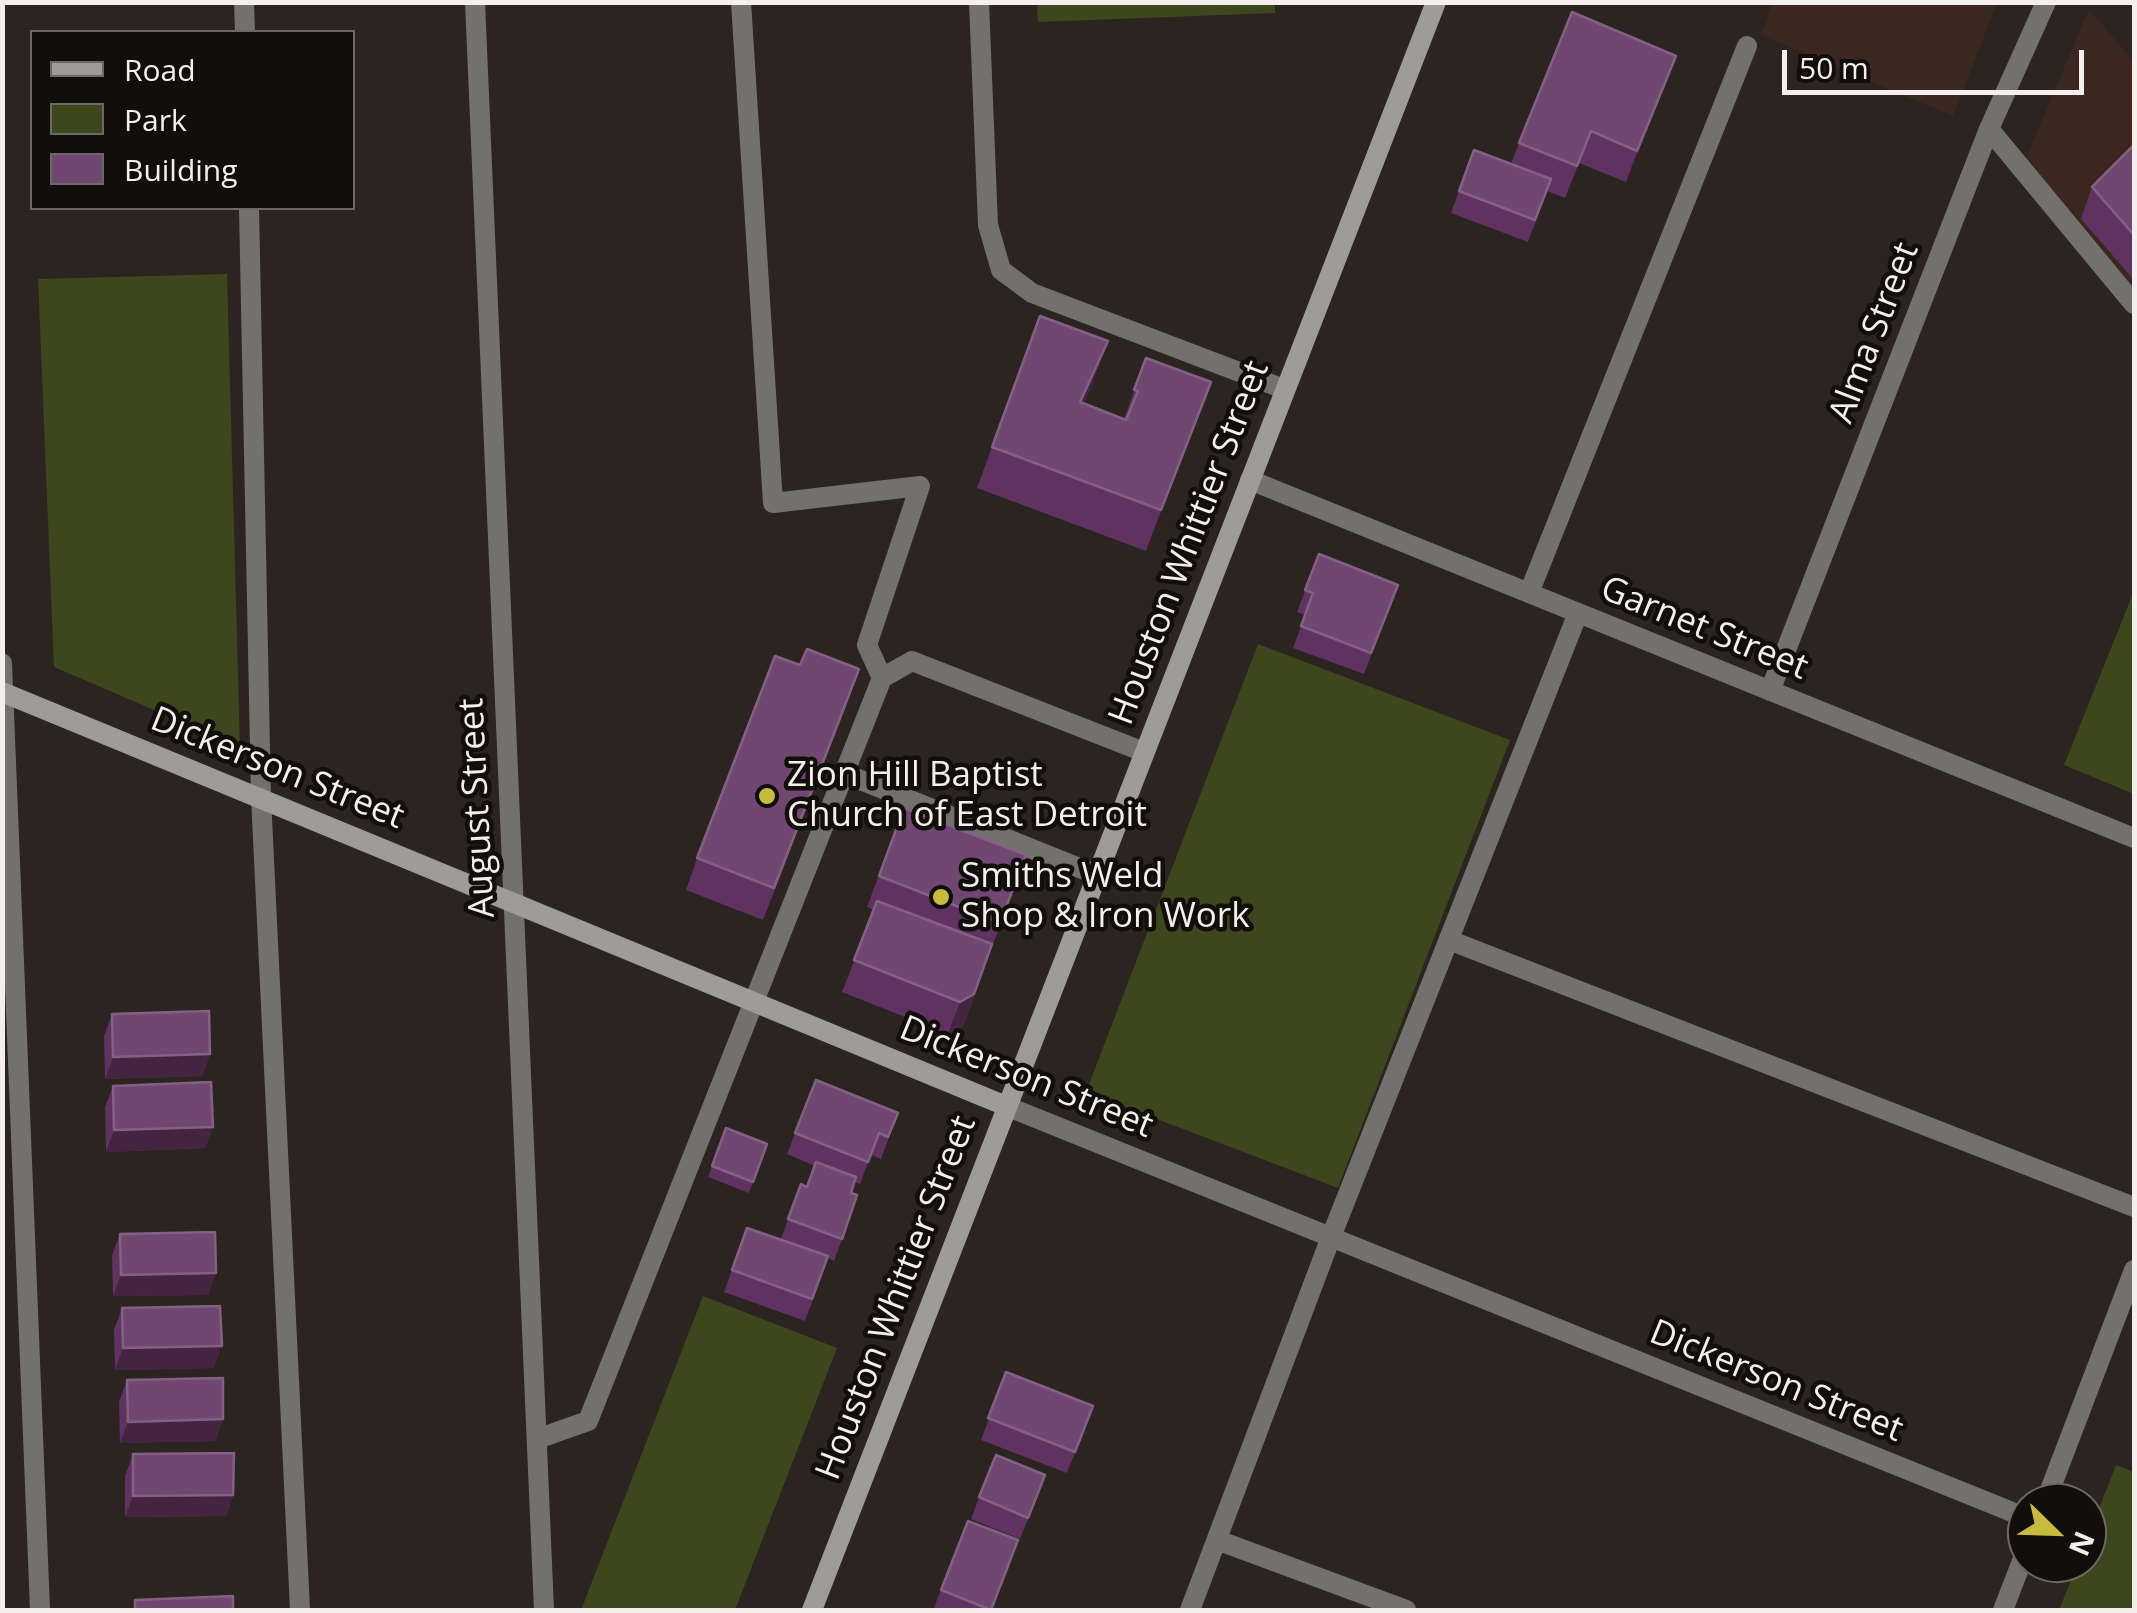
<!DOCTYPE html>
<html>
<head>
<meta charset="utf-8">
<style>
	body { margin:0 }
	#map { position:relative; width:2137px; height:1613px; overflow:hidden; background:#2b2420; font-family:"Open Sans",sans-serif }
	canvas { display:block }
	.frame { position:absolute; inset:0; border:5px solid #f4efec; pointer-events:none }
	.legend { position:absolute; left:30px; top:30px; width:325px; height:180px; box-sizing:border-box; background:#110e0c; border:2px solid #6c6866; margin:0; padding:12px 18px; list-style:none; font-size:30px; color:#f4efec }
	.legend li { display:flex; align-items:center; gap:20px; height:50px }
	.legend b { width:50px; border:2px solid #6c6866 }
	.north { position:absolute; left:2007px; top:1483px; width:100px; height:100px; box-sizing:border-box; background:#110e0c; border:2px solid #6c6866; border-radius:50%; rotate:113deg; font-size:28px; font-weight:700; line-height:40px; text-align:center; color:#f4efec }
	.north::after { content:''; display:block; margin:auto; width:35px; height:45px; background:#c7bb3c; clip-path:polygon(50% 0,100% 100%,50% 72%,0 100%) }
	.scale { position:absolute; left:1782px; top:50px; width:302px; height:45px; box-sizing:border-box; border:5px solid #f4efec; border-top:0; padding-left:12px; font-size:30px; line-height:35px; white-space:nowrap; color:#f4efec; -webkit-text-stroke:8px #110e0c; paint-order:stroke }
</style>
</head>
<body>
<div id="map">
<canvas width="2137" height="1613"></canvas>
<div class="frame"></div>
<ul class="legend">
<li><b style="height:12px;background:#9d9c96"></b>Road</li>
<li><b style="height:28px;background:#3d461d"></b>Park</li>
<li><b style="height:28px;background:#6f4770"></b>Building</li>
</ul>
<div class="north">N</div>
<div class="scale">50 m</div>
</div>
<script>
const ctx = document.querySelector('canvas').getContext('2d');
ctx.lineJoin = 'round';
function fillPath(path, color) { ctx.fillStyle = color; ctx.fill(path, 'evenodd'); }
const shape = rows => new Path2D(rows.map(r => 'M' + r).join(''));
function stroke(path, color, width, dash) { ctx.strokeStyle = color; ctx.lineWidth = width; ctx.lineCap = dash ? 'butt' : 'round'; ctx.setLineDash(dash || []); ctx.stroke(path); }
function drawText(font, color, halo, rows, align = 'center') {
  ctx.font = font + ' "Open Sans",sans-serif'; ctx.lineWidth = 9; ctx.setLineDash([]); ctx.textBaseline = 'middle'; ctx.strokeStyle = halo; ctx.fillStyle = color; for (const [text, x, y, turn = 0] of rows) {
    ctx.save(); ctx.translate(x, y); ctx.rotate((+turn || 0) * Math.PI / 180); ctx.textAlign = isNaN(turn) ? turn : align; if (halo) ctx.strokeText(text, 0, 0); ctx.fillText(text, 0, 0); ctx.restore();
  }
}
const commercial = shape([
	[1772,3,1772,2,1997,3,1953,116,1761,35],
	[2089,9,2134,62,2134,292,2024,163]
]);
const green = shape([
	[1275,3,1275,13,1038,22,1037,3],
	[227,274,240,747,54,667,38,279],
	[2134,591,2134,794,2064,765],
	[1258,644,1510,740,1338,1188,1086,1092],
	[703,1296,837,1348,735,1610,581,1610],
	[2116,1465,2134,1472,2134,1610,2059,1610,2078,1563,2087,1563,2087,1539]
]);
const lane = shape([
	[244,2,245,32],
	[741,2,773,503,920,486,867,645,882,678],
	[1989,129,2134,304],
	[249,208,261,797,300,1610],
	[1529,593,1747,46],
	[843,773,1097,875],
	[1449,940,2134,1207],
	[537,1439,588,1421,882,678,912,661,1144,752],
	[1217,1540,1406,1610],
	[1190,1610,1331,1237,1578,613]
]);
const street = shape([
	[475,2,544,1610],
	[979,2,988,225,1001,270,1032,293,1284,389],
	[1250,480,2134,838],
	[2,663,40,1610],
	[1770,691,1989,129,2046,2],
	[1006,1106,2027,1518],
	[2045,1503,2134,1270],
	[2003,1610,2027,1548]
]);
const secondary = shape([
	[2,692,1006,1106],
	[812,1610,1436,2]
]);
const wall = shape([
	[1676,56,1626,182,1579,163,1565,198,1547,191,1528,242,1451,213,1474,150,1511,164,1519,143],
	[2134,145,2134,280,2081,219,2092,187],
	[1040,316,1108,341,1083,403,1124,419,1146,358,1211,382,1146,551,977,488],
	[1319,554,1398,585,1364,674,1293,648,1305,615,1297,612],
	[848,701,763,920,686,890,697,858],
	[904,808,1026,855,963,1026,948,1034,842,992,874,910,867,907],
	[112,1014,210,1054,202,1076,105,1079,104,1036],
	[816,1080,898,1113,881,1159,871,1155,860,1184,855,1182,842,1239,834,1261,828,1258,805,1321,724,1292,747,1228,781,1239,801,1184,807,1187,815,1166,787,1154],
	[113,1086,213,1127,205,1148,106,1152,105,1107],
	[726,1128,767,1144,749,1193,708,1177],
	[120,1234,216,1273,208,1295,113,1296,112,1255],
	[122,1308,214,1368,115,1370,114,1330],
	[1006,1372,1093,1406,1067,1473,981,1440],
	[127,1380,223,1419,215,1441,120,1443,119,1402],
	[133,1454,233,1495,226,1516,125,1517,125,1476],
	[1045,1475,1020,1539,971,1519,979,1497],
	[968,1521,991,1610,933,1610]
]);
const shadedWall = shape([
	[1676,56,1664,88,1626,182,1637,151],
	[1108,341,1093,383,1066,443,1080,402],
	[1211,382,1196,423,1146,551,1161,510],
	[974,994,963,1026,948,1034,960,1002],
	[210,1054,202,1076,105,1079,113,1057],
	[213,1127,205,1148,106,1152,114,1130],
	[216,1273,208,1295,113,1296,121,1275],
	[222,1346,214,1368,115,1370,123,1348],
	[223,1419,215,1441,120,1443,128,1422],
	[233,1495,226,1516,125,1517,133,1496]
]);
const building = shape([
	[1572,12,1676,56,1637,151,1591,131,1577,166,1519,143,1572,12],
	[2134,145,2134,235,2092,187,2134,145],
	[1474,150,1551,179,1535,220,1459,191,1474,150],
	[1040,316,1108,341,1080,402,1126,420,1138,391,1134,390,1146,358,1211,382,1161,510,992,447,1040,316],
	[1319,554,1398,585,1371,653,1301,626,1313,593,1305,590,1319,554],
	[807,649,859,669,774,888,697,858,775,656,800,665,807,649],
	[904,808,1026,855,1000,923,879,876,904,808],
	[877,901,992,944,974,994,960,1002,854,960,877,901],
	[209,1011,210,1054,113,1057,112,1014,209,1011],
	[816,1080,898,1113,888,1137,879,1133,868,1162,795,1133,816,1080],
	[211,1082,213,1127,114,1130,113,1086,211,1082],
	[726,1128,767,1144,753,1182,712,1166,726,1128],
	[816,1162,856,1177,851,1193,857,1195,842,1239,788,1219,801,1184,807,1187,816,1162],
	[747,1228,828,1256,812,1299,732,1270,747,1228],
	[215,1232,216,1273,121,1275,120,1234,215,1232],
	[220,1306,222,1346,123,1348,122,1308,220,1306],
	[1006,1372,1093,1406,1075,1452,988,1418,1006,1372],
	[223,1378,223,1419,128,1422,127,1380,223,1378],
	[234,1453,233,1495,133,1496,133,1454,234,1453],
	[996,1455,1045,1475,1028,1518,979,1497,996,1455],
	[968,1521,1018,1540,991,1610,941,1590,968,1521],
	[233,1596,233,1610,135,1610,135,1600,233,1596]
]);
const markers = [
	[767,796,10,"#c7bb3c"],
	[941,897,10,"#c7bb3c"]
];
const streetNames = [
	["Alma Street",1875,333,-69],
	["Houston Whittier Street",1190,543,-69],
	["Garnet Street",1704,629,22],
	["Dickerson Street",277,769,22],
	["August Street",478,808,-93],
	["Dickerson Street",1026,1078,22],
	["Houston Whittier Street",897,1298,-69],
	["Dickerson Street",1776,1382,22]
];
const poiNames = [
	["Zion Hill Baptist",787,776],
	["Church of East Detroit",787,816],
	["Smiths Weld",961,877],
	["Shop & Iron Work",961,917]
];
fillPath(commercial, '#3a2820');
fillPath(green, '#3d461d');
stroke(lane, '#72716d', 20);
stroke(street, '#72716d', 20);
stroke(secondary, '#9d9c96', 20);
fillPath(wall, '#5f3261');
fillPath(shadedWall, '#442441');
fillPath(building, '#6f4770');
stroke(building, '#846184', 2.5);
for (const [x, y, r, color] of markers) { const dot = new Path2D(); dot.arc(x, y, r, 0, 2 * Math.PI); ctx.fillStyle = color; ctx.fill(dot); stroke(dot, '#110e0c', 4); }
drawText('35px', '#f4efec', '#110e0c', streetNames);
drawText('35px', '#f4efec', '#110e0c', poiNames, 'left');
</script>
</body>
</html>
